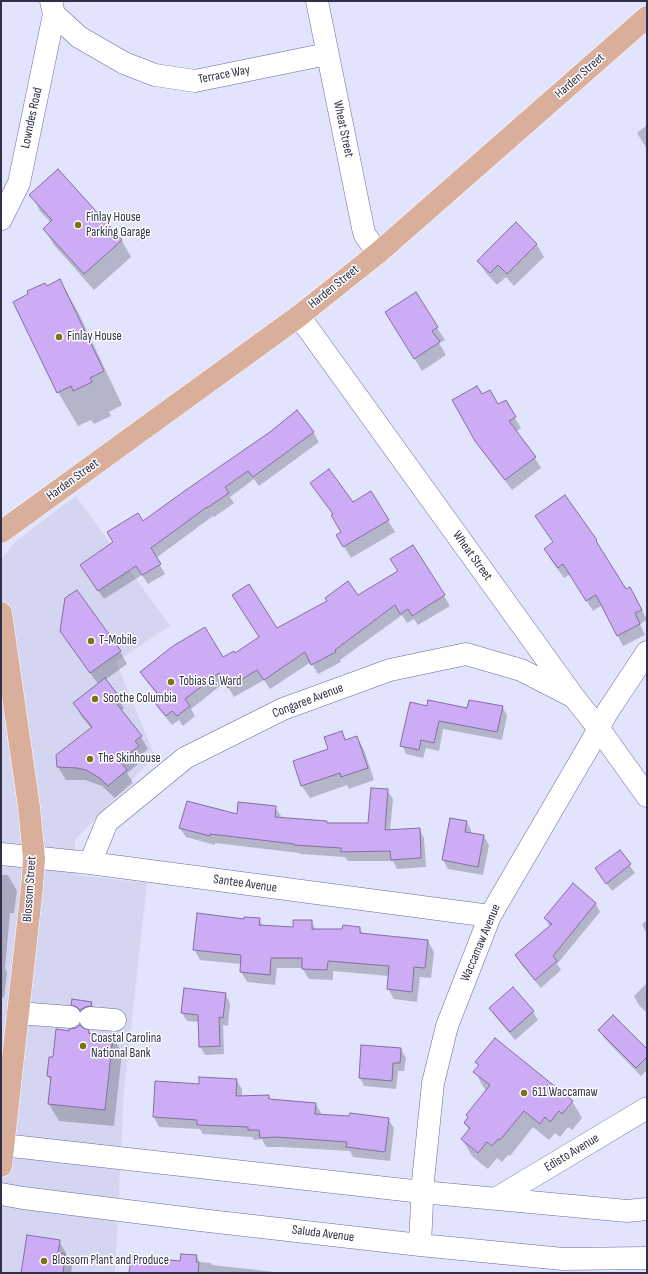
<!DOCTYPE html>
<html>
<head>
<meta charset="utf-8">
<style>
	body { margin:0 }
	#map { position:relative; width:648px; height:1274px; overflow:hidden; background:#e2e3fc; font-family:"Sofia Sans Condensed",sans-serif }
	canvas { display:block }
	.frame { position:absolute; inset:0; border:2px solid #303048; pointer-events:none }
</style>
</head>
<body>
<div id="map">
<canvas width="648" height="1274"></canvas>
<div class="frame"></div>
</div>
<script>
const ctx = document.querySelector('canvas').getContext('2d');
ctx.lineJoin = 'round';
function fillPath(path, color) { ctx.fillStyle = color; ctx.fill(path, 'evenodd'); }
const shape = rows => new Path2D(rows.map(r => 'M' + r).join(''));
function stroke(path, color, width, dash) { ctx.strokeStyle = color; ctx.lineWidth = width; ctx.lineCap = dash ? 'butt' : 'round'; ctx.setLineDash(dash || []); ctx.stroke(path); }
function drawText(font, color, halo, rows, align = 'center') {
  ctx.font = font + ' "Sofia Sans Condensed",sans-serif'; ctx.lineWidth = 3; ctx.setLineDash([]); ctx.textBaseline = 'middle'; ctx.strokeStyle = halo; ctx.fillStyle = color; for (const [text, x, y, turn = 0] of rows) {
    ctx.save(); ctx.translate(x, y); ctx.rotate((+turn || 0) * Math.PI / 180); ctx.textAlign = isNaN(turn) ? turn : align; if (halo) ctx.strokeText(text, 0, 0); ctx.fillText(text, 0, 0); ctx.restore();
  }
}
const built = shape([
	[76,496,170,626,116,662,155,756,75,840,76,875,147,883,124,1091,115,1273,1,1273,1,560,15,542]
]);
const shadow = shape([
	[647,125,647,149,637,133],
	[58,170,122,241,131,257,94,290,54,245,44,229,51,223,40,211,31,195],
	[516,224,537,245,544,257,514,286,506,277,497,285,486,273,478,261],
	[60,280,79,314,122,405,109,412,111,416,94,424,91,420,78,426,58,392,46,287],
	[415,294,445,340,439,343,446,355,422,371,394,325],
	[482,395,498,406,505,402,521,428,516,432,535,458,541,468,512,490,483,452,453,401],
	[313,432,319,442,259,486,254,479,230,497,234,503,214,517,213,516,156,558,165,574,148,584,142,575,104,599,81,565,142,523],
	[312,483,353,503,371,492,395,532,351,558,337,535,342,532,333,515],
	[536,517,596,541,626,590,636,598,647,620,640,624,645,635,623,646,602,605,593,611,570,574,564,578,551,560,545,549,554,543],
	[358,596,444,596,450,606,418,625,414,619,407,623,402,615,340,660,341,662,318,674,311,662,270,689,264,680,234,697,225,682,191,709,195,716,183,726,179,720,172,725,158,708,152,698,157,694,147,682,141,672,223,658,235,655,277,629],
	[61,631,120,651,127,664,105,680,117,696,124,708,121,711,141,737,148,749,142,754,145,759,127,773,133,783,115,798,102,786,85,780,66,780,58,767,57,755,92,729,81,716,74,703,98,684,69,644],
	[427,707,468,710,502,707,507,715,502,740,443,729,439,751,426,748,423,758,406,754,402,745],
	[341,732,346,741,357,737,364,750,374,780,349,789,347,785,310,798,302,786,294,761,329,749],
	[387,790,393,799,390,830,419,829,424,838,426,867,397,869,393,861,348,861,345,857,300,854,299,853,215,843,215,845,186,837,180,828,275,807,281,816,280,818,328,824,369,824],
	[467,822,471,830,471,834,484,836,489,845,483,875,448,869,443,860],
	[619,851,635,873,612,891,596,869],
	[1,875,8,875,17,891,14,913,10,913,5,968,7,973,4,998,1,997,1,1001],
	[573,885,596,904,600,912,557,964,561,970,541,988,521,964,516,956,550,927,545,918],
	[259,919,263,926,294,929,311,921,316,930,343,930,359,928,363,934,428,941,434,952,431,978,420,977,417,1002,394,999,388,989,389,976,333,971,333,980,309,979,302,968,277,968,275,985,247,982,241,972,241,964,200,960,194,949,245,920],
	[647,921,647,934,642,924],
	[647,983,647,1013,639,1005,634,996],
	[225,994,230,1003,228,1026,223,1025,224,1054,205,1055,200,1046,199,1022,187,1021,182,1013],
	[91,1003,101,1019,82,1021,72,1004],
	[490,1008,533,1012,538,1020,515,1040,495,1016],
	[600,1030,647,1051,647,1070,641,1076,604,1038],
	[88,1031,90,1034,113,1037,122,1053,114,1126,59,1121,49,1104,52,1082,48,1076,54,1058,70,1032],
	[401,1049,406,1058,404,1071,398,1071,396,1089,364,1086,360,1078],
	[476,1062,572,1101,582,1118,572,1130,568,1127,560,1137,555,1133,549,1140,533,1127,510,1156,508,1155,502,1162,497,1158,488,1169,472,1156,462,1139,469,1130,465,1123,468,1118,467,1116,487,1091,484,1088,475,1072,479,1067],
	[236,1080,242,1089,242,1097,269,1096,271,1100,316,1104,321,1113,321,1116,388,1119,394,1128,390,1161,353,1157,350,1151,282,1147,266,1147,262,1139,254,1140,252,1137,203,1134,200,1129,159,1127,154,1117,200,1085],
	[59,1241,66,1253,66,1257,72,1267,71,1273,23,1273],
	[196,1256,200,1262,211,1263,212,1265,284,1273,130,1273,181,1262]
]);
const building = shape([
	[58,169,122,240,84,274,43,229,52,220,29,195,58,169],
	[516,222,537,244,507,274,498,265,490,273,477,261,516,222],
	[60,279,104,371,90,378,92,382,73,391,71,386,57,393,13,302,28,294,27,291,45,283,47,286,60,279],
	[416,292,438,327,432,331,440,342,414,359,385,312,416,292],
	[477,386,482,394,490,390,498,404,506,400,516,417,509,421,536,457,505,480,475,441,452,400,477,386],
	[297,410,314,432,253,477,248,471,225,487,229,493,207,508,207,507,151,548,161,564,142,575,136,566,98,591,80,565,113,542,107,532,138,513,143,521,183,492,270,432,297,410],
	[329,469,353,502,371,491,389,520,343,547,336,535,341,532,331,515,333,514,310,483,329,469],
	[565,495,597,540,596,541,626,589,630,587,642,610,635,613,640,624,617,636,596,595,586,601,563,564,558,568,544,549,553,542,535,516,565,495],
	[413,545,445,595,412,616,408,609,400,614,395,605,335,650,336,652,311,665,305,652,264,680,257,670,228,688,219,673,185,699,190,706,177,716,172,711,166,716,151,698,157,693,140,672,173,646,205,627,223,657,234,651,235,653,259,637,232,595,249,584,277,628,327,601,325,598,348,581,358,595,398,571,390,559,413,545],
	[77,590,121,651,90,673,60,631,65,598,77,590],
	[105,678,118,695,113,699,142,736,135,741,139,746,120,761,127,770,108,786,101,779,86,770,77,768,57,767,56,755,92,727,73,703,105,678],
	[428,700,467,708,469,700,503,706,497,732,439,721,434,743,421,740,419,750,400,746,410,702,427,706,428,700],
	[342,731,345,740,357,736,368,768,341,777,340,773,301,786,293,761,328,749,324,737,342,731],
	[371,788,388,789,385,830,420,828,421,858,391,860,390,851,341,852,341,848,294,845,294,844,210,834,210,836,179,828,187,801,237,814,238,802,276,806,275,817,327,821,327,823,368,823,371,788],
	[450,818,467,821,465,832,484,835,478,867,442,860,450,818],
	[620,850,631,864,606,884,595,868,620,850],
	[573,883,596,903,553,956,557,961,535,980,515,955,552,924,544,918,573,883],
	[197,913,244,919,244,917,260,918,259,925,293,927,293,920,312,920,312,929,342,929,343,925,360,927,360,933,428,940,425,968,414,967,412,992,387,989,389,966,328,961,327,970,302,969,302,958,271,958,270,975,240,972,241,955,193,950,197,913],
	[513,987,534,1011,510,1032,489,1008,513,987],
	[184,988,226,993,223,1018,219,1017,220,1046,199,1047,198,1015,181,1013,184,988],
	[72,999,92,1002,91,1006,85,1007,80,1010,77,1007,71,1005,72,999],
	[613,1015,647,1049,647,1057,636,1068,598,1030,613,1015],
	[80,1025,83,1028,89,1030,88,1033,113,1036,105,1110,48,1104,51,1077,47,1076,49,1057,53,1057,56,1029,69,1031,69,1029,76,1028,80,1025],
	[495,1038,573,1101,562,1114,559,1111,550,1122,545,1117,540,1124,524,1111,500,1140,498,1139,492,1146,487,1142,478,1153,461,1139,470,1128,464,1123,468,1117,466,1115,490,1085,473,1072,479,1065,475,1062,495,1038],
	[361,1045,401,1048,400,1063,393,1063,392,1081,359,1078,361,1045],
	[199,1077,237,1079,236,1096,269,1095,269,1099,316,1103,315,1114,349,1116,350,1113,389,1118,385,1152,346,1147,347,1142,276,1137,260,1138,259,1130,248,1130,248,1127,197,1125,197,1120,153,1117,155,1081,199,1084,199,1077],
	[27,1235,60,1240,58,1253,65,1254,63,1273,21,1273,27,1235],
	[181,1254,197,1255,196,1262,199,1263,198,1273,129,1273,131,1256,180,1261,181,1254]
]);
const minor = shape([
	[51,1,54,14,79,37,124,63,155,75,195,81,327,54],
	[317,1,363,228,365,235,378,253],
	[1,219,19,183,54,14],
	[299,316,573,696,599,729,647,796],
	[1,854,90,863,490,916],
	[90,863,107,822,185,758,283,709,390,670,466,654,521,670,570,695],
	[18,1013,70,1017],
	[90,1018,115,1020],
	[3,1145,422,1192,627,1211,647,1209],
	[1,1194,23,1198,200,1220,420,1245,563,1259,647,1258],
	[497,1198,647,1108],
	[420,1245,423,1181,433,1083,447,1026,490,916,592,741,606,714,647,652]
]);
const major = shape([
	[1,532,299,316,378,253,647,17],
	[1,613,29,807,34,858,32,887,1,1166]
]);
const markers = [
	[78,225,4,"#7a7213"],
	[59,337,4,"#7a7213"],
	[91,641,4,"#7a7213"],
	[171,682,4,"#7a7213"],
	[95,699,4,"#7a7213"],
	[90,759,4,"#7a7213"],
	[83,1046,4,"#7a7213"],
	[524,1093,4,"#7a7213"],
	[44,1261,4,"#7a7213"]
];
const streetNames = [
	["Terrace Way",224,75,-11],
	["Harden Street",580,76,-41],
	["Lowndes Road",32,118,-78],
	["Wheat Street",343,129,78],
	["Harden Street",334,287,-39],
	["Harden Street",73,480,-36],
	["Wheat Street",472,556,54],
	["Congaree Avenue",308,701,-21],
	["Santee Avenue",245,884,8],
	["Blossom Street",30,889,-86],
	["Waccamaw Avenue",481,943,-67],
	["Edisto Avenue",572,1153,-31],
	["Saluda Avenue",323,1234,7]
];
const poiNames = [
	["Finlay House",86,218],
	["Parking Garage",86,233],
	["Finlay House",67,337],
	["T-Mobile",99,641],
	["Tobias G. Ward",179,682],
	["Soothe Columbia",103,699],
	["The Skinhouse",98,759],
	["Coastal Carolina",91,1039],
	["National Bank",91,1054],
	["611 Waccamaw",532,1093],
	["Blossom Plant and Produce",52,1261]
];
fillPath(built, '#d4d5f1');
fillPath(shadow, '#0003');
fillPath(building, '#ccacf4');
stroke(building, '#856da2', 1);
stroke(minor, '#6a69a0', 23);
stroke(major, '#fff', 23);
stroke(minor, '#fff', 22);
stroke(major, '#d9ae9b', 22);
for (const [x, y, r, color] of markers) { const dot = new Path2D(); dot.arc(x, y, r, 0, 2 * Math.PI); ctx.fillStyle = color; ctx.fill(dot); stroke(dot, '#fff', 1.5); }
drawText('13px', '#303048', '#fff', streetNames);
drawText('13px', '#303048', '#fff', poiNames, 'left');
</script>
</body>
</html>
